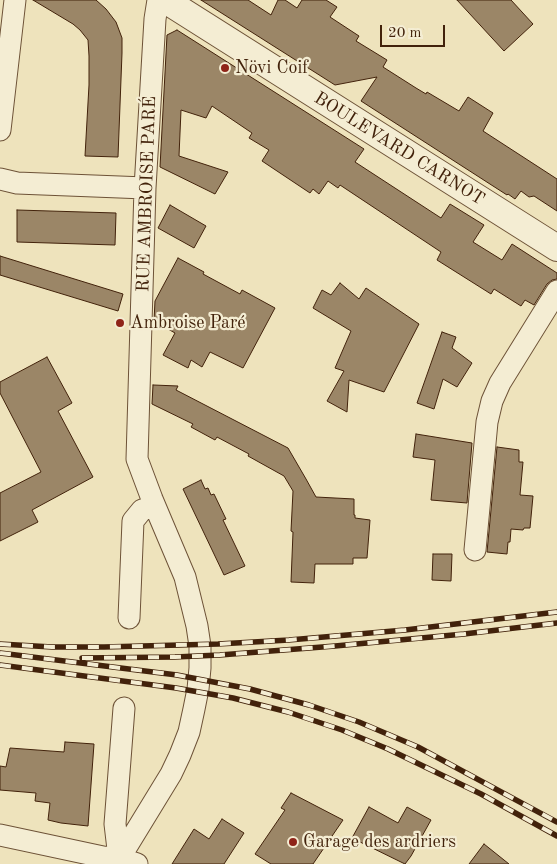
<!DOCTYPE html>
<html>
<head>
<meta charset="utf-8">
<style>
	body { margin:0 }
	#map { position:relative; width:557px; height:864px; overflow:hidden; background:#eee3bc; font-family:"Old Standard TT",serif }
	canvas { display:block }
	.scale { position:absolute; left:380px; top:25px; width:65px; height:22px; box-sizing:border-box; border:2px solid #42220b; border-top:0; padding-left:6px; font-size:15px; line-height:18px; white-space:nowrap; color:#42220b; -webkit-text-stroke:4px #f4edd3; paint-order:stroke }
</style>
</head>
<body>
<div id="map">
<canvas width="557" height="864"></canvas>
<div class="scale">20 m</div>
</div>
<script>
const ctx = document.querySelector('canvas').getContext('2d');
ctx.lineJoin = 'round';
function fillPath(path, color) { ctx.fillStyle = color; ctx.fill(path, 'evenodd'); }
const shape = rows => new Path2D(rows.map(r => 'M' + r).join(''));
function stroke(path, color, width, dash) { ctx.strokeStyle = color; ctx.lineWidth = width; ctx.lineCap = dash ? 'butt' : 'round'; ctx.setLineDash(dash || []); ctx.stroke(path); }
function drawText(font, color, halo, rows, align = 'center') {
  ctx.font = font + ' "Old Standard TT",serif'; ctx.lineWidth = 4.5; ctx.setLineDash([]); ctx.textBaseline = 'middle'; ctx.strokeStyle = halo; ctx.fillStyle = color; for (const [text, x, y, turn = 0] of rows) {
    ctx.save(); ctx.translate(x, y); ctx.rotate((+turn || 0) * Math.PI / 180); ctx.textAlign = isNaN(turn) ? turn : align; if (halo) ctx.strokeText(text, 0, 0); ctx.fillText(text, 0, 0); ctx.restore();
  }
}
const building = shape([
	[33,0,96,0,106,9,116,22,122,38,122,53,118,157,85,156,89,85,89,56,88,40,80,30,73,24,33,0],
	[201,0,248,0,271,15,278,0,285,0,297,8,302,0,326,0,337,7,330,17,359,36,356,41,387,60,383,67,416,88,426,94,427,92,459,111,468,97,493,113,483,131,557,179,557,211,534,196,529,197,521,191,515,199,508,194,507,195,361,101,377,77,335,85,201,0],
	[457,0,511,0,533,24,504,51,457,0],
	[177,30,364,149,355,162,441,218,450,204,484,225,473,242,502,260,512,244,557,273,557,279,552,280,547,284,534,305,525,300,521,306,494,289,491,294,437,260,441,252,340,185,338,188,328,181,319,194,313,189,310,193,262,161,269,150,249,138,252,133,212,106,206,118,181,110,179,156,228,172,215,194,160,167,167,35,177,30],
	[170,205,206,226,194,248,158,228,170,205],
	[17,210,116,213,115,245,17,242,17,210],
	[0,256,123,294,118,311,0,275,0,256],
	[178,258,204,272,203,274,240,294,242,290,275,308,243,368,210,352,202,367,191,360,188,368,163,355,175,333,154,321,155,301,178,258],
	[340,283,359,299,366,288,419,324,384,392,349,380,347,412,327,401,344,371,335,368,351,331,313,308,322,290,331,295,340,283],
	[442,332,456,337,452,348,472,363,457,387,443,379,434,409,417,403,442,332],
	[47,357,72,403,58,411,93,477,32,510,38,522,0,541,0,493,41,472,0,393,0,382,47,357],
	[153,385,178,386,176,390,288,448,306,479,316,497,354,499,354,515,355,515,355,518,370,520,367,558,353,558,353,564,315,564,314,583,291,582,293,532,291,531,293,491,284,476,248,456,249,454,217,437,215,440,191,427,193,424,152,404,153,385],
	[416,434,472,443,467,503,431,500,435,460,413,457,416,434],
	[497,447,519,450,519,462,523,462,520,495,533,496,530,528,524,528,523,530,511,529,510,542,508,542,507,554,487,552,497,447],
	[201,480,205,489,208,488,211,495,214,494,226,519,223,520,245,566,224,575,183,489,201,480],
	[433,554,452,554,451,581,432,580,433,554],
	[65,742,94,744,88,826,61,823,48,820,50,803,35,801,36,793,0,790,0,766,6,767,10,748,64,752,65,742],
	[291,793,343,820,313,864,271,864,255,854,285,810,281,808,291,793],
	[369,807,398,823,407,807,431,820,411,856,405,864,352,838,369,807],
	[222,819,244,833,224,864,172,864,194,829,209,839,222,819],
	[484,844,509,864,469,864,484,844]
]);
const minor = shape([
	[0,130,15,0],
	[0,179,17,183,145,188],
	[475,550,487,422,492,401,500,383,557,291],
	[129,618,133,521,142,510,155,506],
	[0,835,103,857,119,858,137,864],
	[119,858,115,824,124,708],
	[116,864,171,774,180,755,189,732,194,709,198,689,200,668,200,646,197,626,185,577,152,499,137,459,145,188,155,19,158,0]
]);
const tertiary = shape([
	[165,0,557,248]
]);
const rail = shape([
	[0,644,52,647,104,647,218,644,289,640,405,630,557,612],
	[0,653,177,675,250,689,309,705,359,722,418,747,557,822],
	[82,658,175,657,220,655,335,646,464,634,557,623],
	[0,665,176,688,233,698,288,712,342,730,388,749,481,794,557,836]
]);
const markers = [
	[225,68,5,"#8f2418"],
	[120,323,5,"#8f2418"],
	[293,842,5,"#8f2418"]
];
const poiNames = [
	["Növi Coif",235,68],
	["Ambroise Paré",130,323],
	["Garage des ardriers",303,842]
];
const streetNames = [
	["BOULEVARD CARNOT",399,149,32],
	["RUE AMBROISE PARÉ",147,194,-88]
];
fillPath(building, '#9b8667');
stroke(building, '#42220b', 1);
stroke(minor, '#6d5237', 23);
stroke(tertiary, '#6d5237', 28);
stroke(minor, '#f4edd3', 21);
stroke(tertiary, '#f4edd3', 26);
stroke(rail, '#42220b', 5.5);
stroke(rail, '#f4edd3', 4, [11]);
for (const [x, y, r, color] of markers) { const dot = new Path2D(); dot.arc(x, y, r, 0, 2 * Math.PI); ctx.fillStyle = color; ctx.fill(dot); stroke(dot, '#f4edd3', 2); }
drawText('18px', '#42220b', '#f4edd3', poiNames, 'left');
drawText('18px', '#42220b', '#f4edd3', streetNames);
</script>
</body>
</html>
